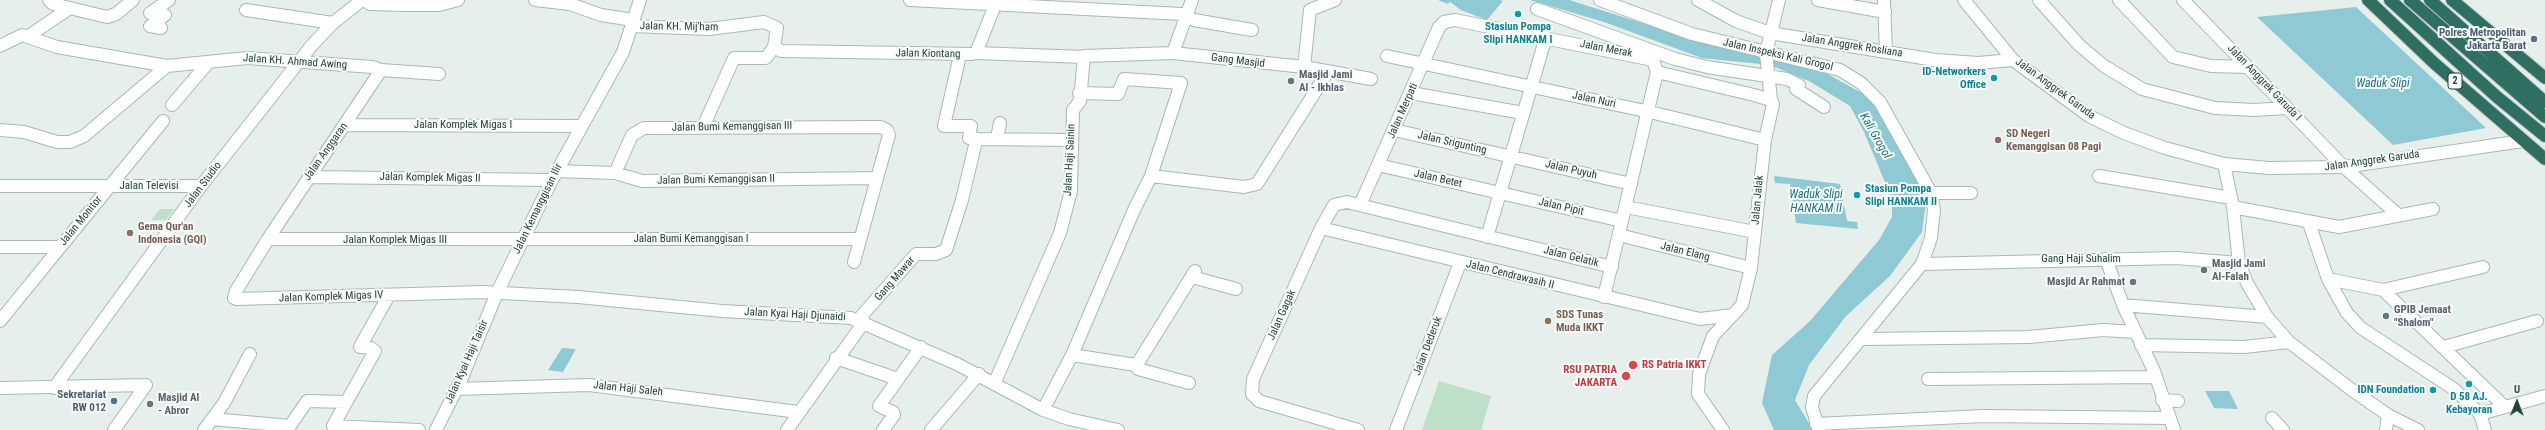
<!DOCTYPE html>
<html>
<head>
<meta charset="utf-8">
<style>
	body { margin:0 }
	#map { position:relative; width:2545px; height:430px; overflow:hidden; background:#e6efeb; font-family:"Roboto Condensed",sans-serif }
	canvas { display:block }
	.north { position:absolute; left:2497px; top:382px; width:40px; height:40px; -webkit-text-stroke:3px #f7fbf9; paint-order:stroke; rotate:1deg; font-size:11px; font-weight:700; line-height:16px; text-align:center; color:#24423a }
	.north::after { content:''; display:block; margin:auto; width:14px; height:18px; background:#24423a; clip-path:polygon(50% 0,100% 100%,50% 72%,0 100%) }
</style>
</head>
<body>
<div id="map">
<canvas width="2545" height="430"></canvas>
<div class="north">U</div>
</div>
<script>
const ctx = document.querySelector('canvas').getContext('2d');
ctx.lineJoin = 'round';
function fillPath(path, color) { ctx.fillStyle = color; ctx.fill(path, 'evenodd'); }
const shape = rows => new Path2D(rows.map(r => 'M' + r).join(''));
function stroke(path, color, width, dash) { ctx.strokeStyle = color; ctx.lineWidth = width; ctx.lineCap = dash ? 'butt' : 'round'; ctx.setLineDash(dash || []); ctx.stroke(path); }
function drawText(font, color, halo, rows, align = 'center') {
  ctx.font = font + ' "Roboto Condensed",sans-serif'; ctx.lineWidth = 4; ctx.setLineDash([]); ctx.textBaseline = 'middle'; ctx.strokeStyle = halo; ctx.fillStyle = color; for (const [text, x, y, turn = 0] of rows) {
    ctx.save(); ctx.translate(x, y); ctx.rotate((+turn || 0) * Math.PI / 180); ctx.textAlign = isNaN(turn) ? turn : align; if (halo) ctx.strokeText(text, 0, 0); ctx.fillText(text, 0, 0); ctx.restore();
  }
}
const green = shape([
	[160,209,174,209,166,220,151,220],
	[1439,381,1491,396,1481,430,1422,430]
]);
const water = shape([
	[1438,0,1500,0,1503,1,1487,20,1461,10,1450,2,1448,4],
	[1530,0,1569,0,1709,44,1822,71,1880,103,1926,201,1922,232,1890,276,1846,316,1809,365,1795,400,1813,430,1774,430,1762,403,1772,355,1810,321,1879,240,1892,217,1892,199,1864,132,1850,106,1809,81,1770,65,1702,58,1604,22],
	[2356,7,2486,128,2393,145,2257,17],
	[1774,176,1840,184,1847,221,1857,222,1858,229,1796,223,1790,184,1775,183],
	[562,348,576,349,563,372,548,370],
	[2205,391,2229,391,2238,409,2214,408]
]);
const street = shape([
	[49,0,53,4,107,17,116,14,133,0],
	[364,0,370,4,405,5,439,5,458,0],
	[535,0,570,4,601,15,633,20],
	[910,0,1182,14,1194,20,1252,30],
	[1698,0,1736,21,1770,33,1935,60,1978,63,2013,60],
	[1818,0,1885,12],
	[1884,0,1886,51],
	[2039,0,2079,45,2104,66,2142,89,2215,108,2254,110,2287,108],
	[2119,0,2173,57,2211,66,2248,67],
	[2183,0,2344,167,2397,214],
	[1537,9,1675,59,1707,67,1787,79,1799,85,1796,89,1824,107],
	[246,10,333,23],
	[161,28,150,26,165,15,150,13,169,0],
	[27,37,70,8],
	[0,46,22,35,57,47,167,66,247,58,373,67,381,70,268,239,236,291,234,298,236,299,482,292,578,297,722,311,851,318,957,364,1043,410,1069,419,1118,430],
	[976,53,1084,57],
	[1173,53,1192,0],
	[960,55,944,126,971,126,969,138,979,139],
	[1387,56,1650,112,1765,140],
	[1304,67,1310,10,1335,0],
	[381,70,439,74],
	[1657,72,1754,95,1771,100,1773,104,1765,140,1751,268,1742,305,1713,336,1699,374,1698,394,1723,430],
	[1079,93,1118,94,1124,79,1181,83,1151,176],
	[1411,93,1523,113],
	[1771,100,1766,53,1779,0],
	[172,105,208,63],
	[345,125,581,126],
	[703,127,734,58,766,58,774,47],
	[0,130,24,132,57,142,70,142,84,136,167,66],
	[1394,130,1631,184],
	[997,138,1000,123],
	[2224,164,2233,207,2239,263,2247,283,2267,317,2289,342,2352,390,2388,415,2418,430],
	[1378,165,1622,221],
	[556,171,615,173,642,181,876,178],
	[615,173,632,135,644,128,881,127,887,130,889,135,854,262],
	[2099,176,2231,198],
	[309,177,552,180],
	[0,186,201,186],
	[1931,193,1971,193],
	[1360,205,1439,27,1444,22,1455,20,1653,60,1657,72,1604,297],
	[1626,207,1755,232],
	[2233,207,2339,227,2433,209],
	[2309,223,2328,279,2347,313,2361,328,2454,389,2480,414,2485,430],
	[1321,228,1700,319,1733,315],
	[1619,235,1751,268],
	[1487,237,1546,37],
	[268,239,860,239],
	[0,247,60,247],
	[2106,259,2123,305,2154,371,2174,430],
	[1922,264,2176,258,2239,263],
	[1192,277,1236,289],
	[2328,279,2383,290,2483,267],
	[2383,290,2505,407],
	[389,295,360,347,371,348,375,351,333,426,419,430],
	[2123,305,2267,317],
	[858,320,916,254,936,254,946,250,962,200,976,141,979,139,1072,140],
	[0,321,163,121],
	[1862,339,2029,337,2103,330,2136,332],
	[2141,345,2244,347,2289,342],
	[2444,347,2537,321],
	[1072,355,1136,365],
	[836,358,898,379],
	[1928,379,2154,377],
	[995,382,1060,233,1071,191,1073,110,1080,101,1084,56,1173,53,1304,67,1371,79],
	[1189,383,1138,369,1136,366,1195,271],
	[0,388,146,385],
	[54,388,201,186,312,45,333,23,362,0],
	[456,389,589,385,798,412],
	[2162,400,2178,401],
	[1043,410,1072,355,1134,210,1151,176,1244,187,1257,184,1327,73],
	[2480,414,2545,396],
	[2272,418,2283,430],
	[212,419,290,426,307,401,346,402],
	[1816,424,1983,416,2170,418],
	[114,430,146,385],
	[204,430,224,403,250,354],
	[787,430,864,322],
	[883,430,894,415,893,412,879,406,921,347],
	[931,430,979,374],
	[1358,430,1259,401,1252,394,1253,379,1321,228,1334,205,1347,202,1612,267],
	[1396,430,1460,263],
	[2386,430,2388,415]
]);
const secondary = shape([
	[1600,0,1692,34,1840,70,1861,83,1880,102,1931,193,1934,210,1931,238,1922,264,1814,396,1812,407,1819,430],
	[1964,0,2013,60,2089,116,2124,133,2165,148,2224,164,2269,168,2344,167,2523,141],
	[632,26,709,29,764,22,777,28,774,47,781,51,972,54,976,53,997,0],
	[436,430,461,380,497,293,552,180,623,52,640,0]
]);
const highway = shape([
	[2368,0,2434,63,2545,159],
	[2390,0,2497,97,2545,136],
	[2410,0,2545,117],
	[2430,0,2545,102],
	[2452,0,2545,78]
]);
const markers = [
	[1518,14,4,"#0f9aa8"],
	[2534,39,4,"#5c6f8a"],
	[1994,78,4,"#0f9aa8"],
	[1291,81,4,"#6b7280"],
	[1998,140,4,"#8d6e63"],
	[1857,195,4,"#0f9aa8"],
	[130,233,4,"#8d6e63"],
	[2204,270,4,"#6b7280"],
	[2133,282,4,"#6b7280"],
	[2386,316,4,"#6b7280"],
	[1548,321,4,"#8d6e63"],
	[1633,365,5,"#e0444e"],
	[1626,376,5,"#e0444e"],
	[2469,384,4,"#0f9aa8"],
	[2433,390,4,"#0f9aa8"],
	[114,401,4,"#5c6f8a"],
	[150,404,4,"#6b7280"]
];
const shields = [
	[2455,81,14]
];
const shieldNames = [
	["2",2455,81]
];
const streetNames = [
	["Jalan KH. Mij'ham",679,27,1],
	["Jalan Anggrek Rosliana",1852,46,9],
	["Jalan Merak",1606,49,11],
	["Jalan Kiontang",928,54,1],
	["Jalan Inspeksi Kali Grogol",1778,55,13],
	["Gang Masjid",1238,61,7],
	["Jalan KH. Ahmad Awing",295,62,4],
	["Jalan Anggrek Garuda I",2264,83,46],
	["Jalan Anggrek Garuda",2055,89,36],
	["Jalan Nuri",1594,100,12],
	["Jalan Merpati",1403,111,-66],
	["Jalan Komplek Migas I",463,125],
	["Jalan Bumi Kemanggisan III",732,127,-1],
	["Jalan Srigunting",1452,143,13],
	["Jalan Anggaran",326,152,-55],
	["Jalan Haji Sainin",1070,160,-87],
	["Jalan Anggrek Garuda",2372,161,-8],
	["Jalan Puyuh",1571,170,13],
	["Jalan Komplek Migas II",430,178,1],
	["Jalan Betet",1438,179,13],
	["Jalan Bumi Kemanggisan II",716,180,-1],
	["Jalan Studio",203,185,-53],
	["Jalan Televisi",149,186],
	["Jalan Jalak",1758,200,-85],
	["Jalan Pipit",1561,207,13],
	["Jalan Kemanggisan Ilir",538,209,-64],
	["Jalan Monitor",81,221,-51],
	["Jalan Bumi Kemanggisan I",691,239],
	["Jalan Komplek Migas III",395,240],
	["Jalan Elang",1685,252,14],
	["Jalan Gelatik",1571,257,14],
	["Gang Haji Suhalim",2081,259],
	["Jalan Cendrawasih II",1510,275,14],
	["Gang Mawar",895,279,-49],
	["Jalan Komplek Migas IV",331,297,-2],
	["Jalan Kyai Haji Djunaidi",795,315,3],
	["Jalan Gagak",1282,315,-66],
	["Jalan Dederuk",1428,346,-69],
	["Jalan Kyai Haji Taisir",467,362,-66],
	["Jalan Haji Saleh",628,389,6]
];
const cultureNames = [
	["Stasiun Pompa",1518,27],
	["Slipi HANKAM I",1518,40],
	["ID-Networkers",1986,72,"right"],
	["Office",1986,85,"right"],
	["Stasiun Pompa",1865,189,"left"],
	["Slipi HANKAM II",1865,202,"left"],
	["IDN Foundation",2425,390,"right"],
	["D 58 AJ.",2469,397],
	["Kebayoran",2469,410]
];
const serviceNames = [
	["Polres Metropolitan",2526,33],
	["Jakarta Barat",2526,46],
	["Sekretariat",106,395],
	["RW 012",106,408]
];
const worshipNames = [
	["Masjid Jami",1299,75],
	["Al - Ikhlas",1299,88],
	["Masjid Jami",2212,264],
	["Al-Falah",2212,277],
	["Masjid Ar Rahmat",2125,282,"right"],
	["GPIB Jemaat",2394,310],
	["\"Shalom\"",2394,323],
	["Masjid Al",158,398],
	["- Abror",158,411]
];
const educationNames = [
	["SD Negeri",2006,134],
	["Kemanggisan 08 Pagi",2006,147],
	["Gema Qur'an",138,227],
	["Indonesia (GQI)",138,240],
	["SDS Tunas",1556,315],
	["Muda IKKT",1556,328]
];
const healthNames = [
	["RS Patria IKKT",1642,365],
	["RSU PATRIA",1617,370,"right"],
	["JAKARTA",1617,383,"right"]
];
const waterNames = [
	["Waduk Slipi",2383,84],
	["Kali Grogol",1875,136,60],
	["Waduk Slipi",1816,195],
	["HANKAM II",1816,209]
];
fillPath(green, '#bfe0c8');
fillPath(water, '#8ec9d4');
stroke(street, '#a8b8b2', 14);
stroke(secondary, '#a4bbb3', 14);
stroke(highway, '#c2cac8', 14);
stroke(street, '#fff', 12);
stroke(secondary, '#fff', 12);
stroke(highway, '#2f6f62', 12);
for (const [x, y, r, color] of markers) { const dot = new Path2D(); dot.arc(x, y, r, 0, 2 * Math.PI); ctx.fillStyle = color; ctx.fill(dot); stroke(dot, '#f7fbf9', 1.5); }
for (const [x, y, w] of shields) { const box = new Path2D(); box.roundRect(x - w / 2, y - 8, w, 16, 3); ctx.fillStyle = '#f7fbf9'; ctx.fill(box); stroke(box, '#24423a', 1); }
drawText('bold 10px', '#24423a', null, shieldNames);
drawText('11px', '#24423a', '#f7fbf9', streetNames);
drawText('bold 11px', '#0d838f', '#f7fbf9', cultureNames);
drawText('bold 11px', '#4e5e75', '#f7fbf9', serviceNames, 'right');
drawText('bold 11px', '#5b616d', '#f7fbf9', worshipNames, 'left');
drawText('bold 11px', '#785e54', '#f7fbf9', educationNames, 'left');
drawText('bold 11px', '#be3a42', '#f7fbf9', healthNames, 'left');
drawText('italic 12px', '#1c6f80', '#f7fbf9', waterNames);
</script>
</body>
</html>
